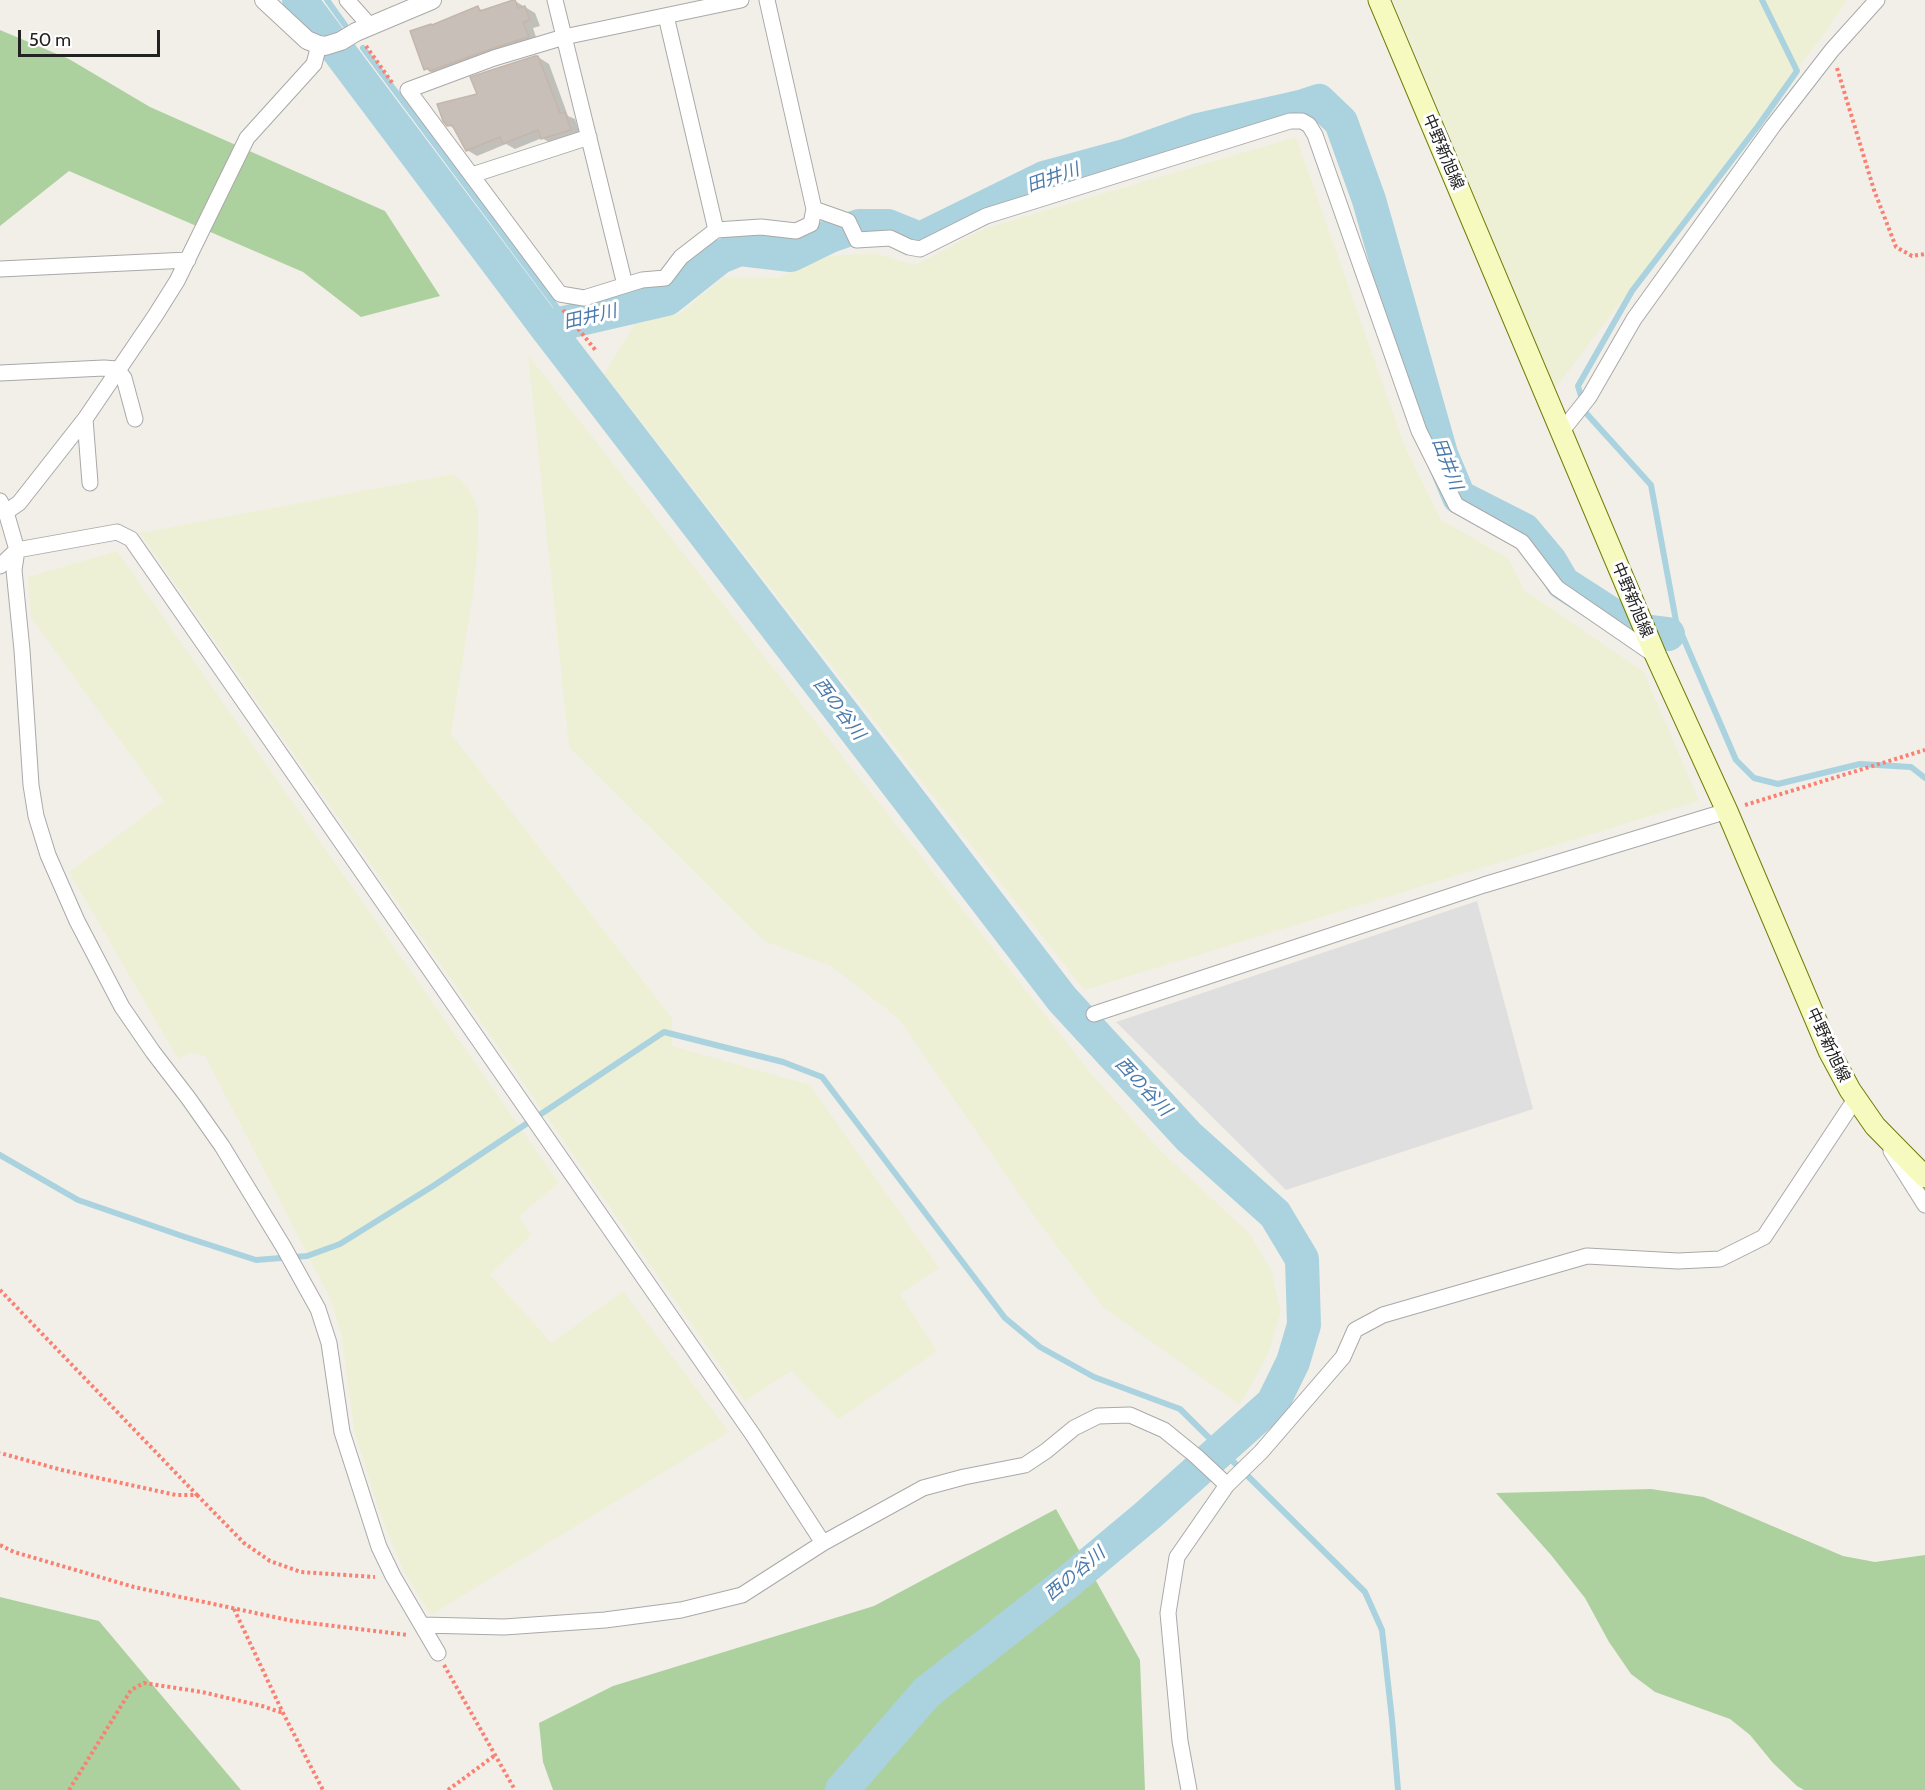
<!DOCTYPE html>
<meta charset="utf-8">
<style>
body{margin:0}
#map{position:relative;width:1925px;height:1790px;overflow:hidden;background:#f2efe9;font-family:Cabin,sans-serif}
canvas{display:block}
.scale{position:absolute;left:18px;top:30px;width:142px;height:27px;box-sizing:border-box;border:3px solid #222;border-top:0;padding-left:8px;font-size:18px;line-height:21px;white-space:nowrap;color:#222;-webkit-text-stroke:4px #fff;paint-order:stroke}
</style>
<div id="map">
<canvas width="1925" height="1790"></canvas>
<div class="scale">50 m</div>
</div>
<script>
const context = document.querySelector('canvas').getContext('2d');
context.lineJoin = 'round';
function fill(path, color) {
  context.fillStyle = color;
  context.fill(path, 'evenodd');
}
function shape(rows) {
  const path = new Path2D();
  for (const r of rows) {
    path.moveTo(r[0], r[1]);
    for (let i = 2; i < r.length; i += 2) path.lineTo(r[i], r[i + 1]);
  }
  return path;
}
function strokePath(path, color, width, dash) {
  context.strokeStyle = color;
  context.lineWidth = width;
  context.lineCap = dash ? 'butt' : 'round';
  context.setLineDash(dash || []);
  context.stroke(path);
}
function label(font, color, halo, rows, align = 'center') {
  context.font = font + ' Cabin,"Noto Sans JP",sans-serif';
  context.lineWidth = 6;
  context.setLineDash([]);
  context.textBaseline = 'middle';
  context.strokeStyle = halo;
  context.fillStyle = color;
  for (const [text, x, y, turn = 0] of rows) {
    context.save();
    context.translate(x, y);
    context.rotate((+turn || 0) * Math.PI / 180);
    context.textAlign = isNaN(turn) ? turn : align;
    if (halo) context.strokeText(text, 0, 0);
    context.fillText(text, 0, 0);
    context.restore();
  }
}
fill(shape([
 [1477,901,1533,1109,1286,1190,1116,1022]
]), '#e0dfdf');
fill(shape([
 [1393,0,1847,0,1827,30,1555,389],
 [1296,137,1404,444,1441,520,1508,558,1524,590,1644,672,1699,801,1084,990,604,374,635,324,681,313,723,277,777,278,829,256,875,253,915,265,986,228],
 [528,355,1093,1076,1161,1151,1250,1234,1271,1270,1281,1311,1269,1352,1240,1405,1104,1308,1039,1223,899,1019,831,966,764,941,569,747],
 [453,474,468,487,478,509,478,540,474,587,451,734,672,1018,672,1046,810,1085,939,1268,900,1294,937,1351,839,1419,791,1371,745,1401,140,533],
 [117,551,559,1183,519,1216,531,1235,490,1275,552,1343,623,1291,729,1432,431,1615,404,1572,381,1516,354,1430,342,1337,330,1298,205,1056,191,1053,178,1059,69,872,164,801,31,618,28,577]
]), '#eef0d5');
fill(shape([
 [0,30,69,59,150,107,385,211,440,296,361,317,303,272,69,171,0,226],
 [1651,1489,1704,1497,1843,1556,1875,1562,1925,1555,1925,1790,1804,1790,1797,1786,1773,1763,1750,1735,1730,1719,1655,1692,1631,1674,1609,1642,1585,1598,1551,1555,1496,1493],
 [1056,1509,1140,1660,1145,1790,553,1790,543,1762,539,1723,613,1686,874,1606],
 [0,1597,99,1621,241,1790,0,1790]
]), '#add19e');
fill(shape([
 [515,1,535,13,540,26,533,28,538,43,436,75,426,69,433,27,478,8,484,11],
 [538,57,549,64,568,116,575,119,580,135,552,144,542,138,515,149,506,144,477,156,467,150,457,130,448,125,479,95]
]), '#0003');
strokePath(shape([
 [327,0,345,25],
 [1762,0,1797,71,1758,126,1632,291,1578,386,1586,413,1651,485,1676,621,1736,760,1754,778,1778,784,1860,764,1911,767,1925,778],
 [363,48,567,321],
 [0,1155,78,1200,185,1237,256,1260,307,1256,340,1244,433,1186,664,1032,783,1062,822,1077,1005,1318,1040,1347,1094,1377,1180,1409,1365,1592,1382,1630,1392,1719,1398,1790]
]), '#aad3df', 6);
strokePath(shape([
 [299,0,304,5,546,327,1062,999,1189,1137,1275,1214,1302,1259,1304,1325,1293,1362,1273,1403,1148,1515,1069,1581,927,1692,842,1790],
 [546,327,667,299,720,257,740,249,791,255,830,236,859,226,888,226,920,239,1044,178,1125,156,1198,130,1304,106,1319,101,1341,122,1369,200,1441,454,1459,497,1524,530,1550,561,1563,583,1636,630,1668,634]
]), '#aad3df', 34);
const building = shape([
 [513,0,515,0,518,8,525,6,530,20,523,22,529,37,491,49,430,71,428,68,424,70,410,31,431,24,432,25,478,6,480,11,513,0],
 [535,56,538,56,560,113,565,112,571,130,541,139,538,130,503,144,500,137,466,151,452,125,447,126,443,121,437,104,477,94,470,77,535,56]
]);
fill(building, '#c7bfb8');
strokePath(building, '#c4b6ab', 1.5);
const minor = shape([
 [347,0,370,26],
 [555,0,625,285],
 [741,0,564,37,494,58,408,90,560,294,584,298,642,280,665,278,681,257,716,230,761,227,796,231,811,224,814,209,767,0],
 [666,16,716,230],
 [472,175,589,137],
 [814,209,848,221,857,240,890,238,909,247,920,249,986,216,1290,121,1302,121,1309,125,1315,135,1419,431,1456,505,1522,542,1557,588,1656,656],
 [0,269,188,260],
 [0,373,104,368,117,369,124,378,135,419],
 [85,419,90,483],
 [1561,432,1589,397,1634,319,1773,126,1832,50,1877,0],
 [0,501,6,512,17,550,14,570,22,650,31,785,36,816,48,855,77,921,122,1007,153,1052,189,1099,222,1146,283,1246,318,1309,329,1343,342,1432,379,1547,393,1576,438,1653],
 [6,512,19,503,85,419,155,316,177,281,247,138,314,64,319,45],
 [0,566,17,550,117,532,131,539,753,1435,823,1543],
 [1094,1014,1484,885,1727,811],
 [1891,1151,1925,1205],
 [422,1625,504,1627,605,1620,681,1610,742,1595,823,1543,923,1488,964,1477,1025,1465,1046,1451,1074,1428,1098,1416,1130,1415,1164,1430,1196,1456,1227,1485],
 [1189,1790,1180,1741,1168,1613,1177,1557,1227,1485,1261,1452,1343,1357,1355,1330,1383,1315,1587,1256,1678,1261,1720,1259,1764,1237,1856,1098]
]);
const tertiary = shape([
 [264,0,307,40,319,45,325,46,341,41,356,32,432,0]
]);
const secondary = shape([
 [1379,0,1656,656,1727,811,1829,1051,1850,1090,1875,1126,1925,1177]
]);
strokePath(minor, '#a9a9a9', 17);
strokePath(tertiary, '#a9a9a9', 20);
strokePath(secondary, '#707d05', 23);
strokePath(shape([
 [366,46,393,84],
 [1837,68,1874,190,1896,247,1912,256,1925,254],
 [563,310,597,352],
 [1745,805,1925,750],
 [0,1290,197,1495,176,1495,62,1470,0,1453],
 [197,1495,244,1543,270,1561,301,1572,375,1577],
 [0,1545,14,1552,134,1587,293,1621,408,1635],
 [234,1609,283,1713,323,1790],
 [444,1665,515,1790],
 [69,1790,131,1690,144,1683,202,1692,262,1706,283,1713],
 [448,1790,494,1756]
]), '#fa8072', 4, [3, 3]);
strokePath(minor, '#fff', 15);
strokePath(tertiary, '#fff', 18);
strokePath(secondary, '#f7fabf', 21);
label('16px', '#222', '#fff', [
 ["中野新旭線",1443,152,67],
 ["中野新旭線",1632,600,67],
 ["中野新旭線",1828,1045,65]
]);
label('italic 18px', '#4a7aab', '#fff', [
 ["田井川",1053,178,-19],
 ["田井川",590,317,-13],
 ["田井川",1447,464,69],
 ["西の谷川",839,709,53],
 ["西の谷川",1143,1087,47],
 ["西の谷川",1075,1574,-40]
]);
</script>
